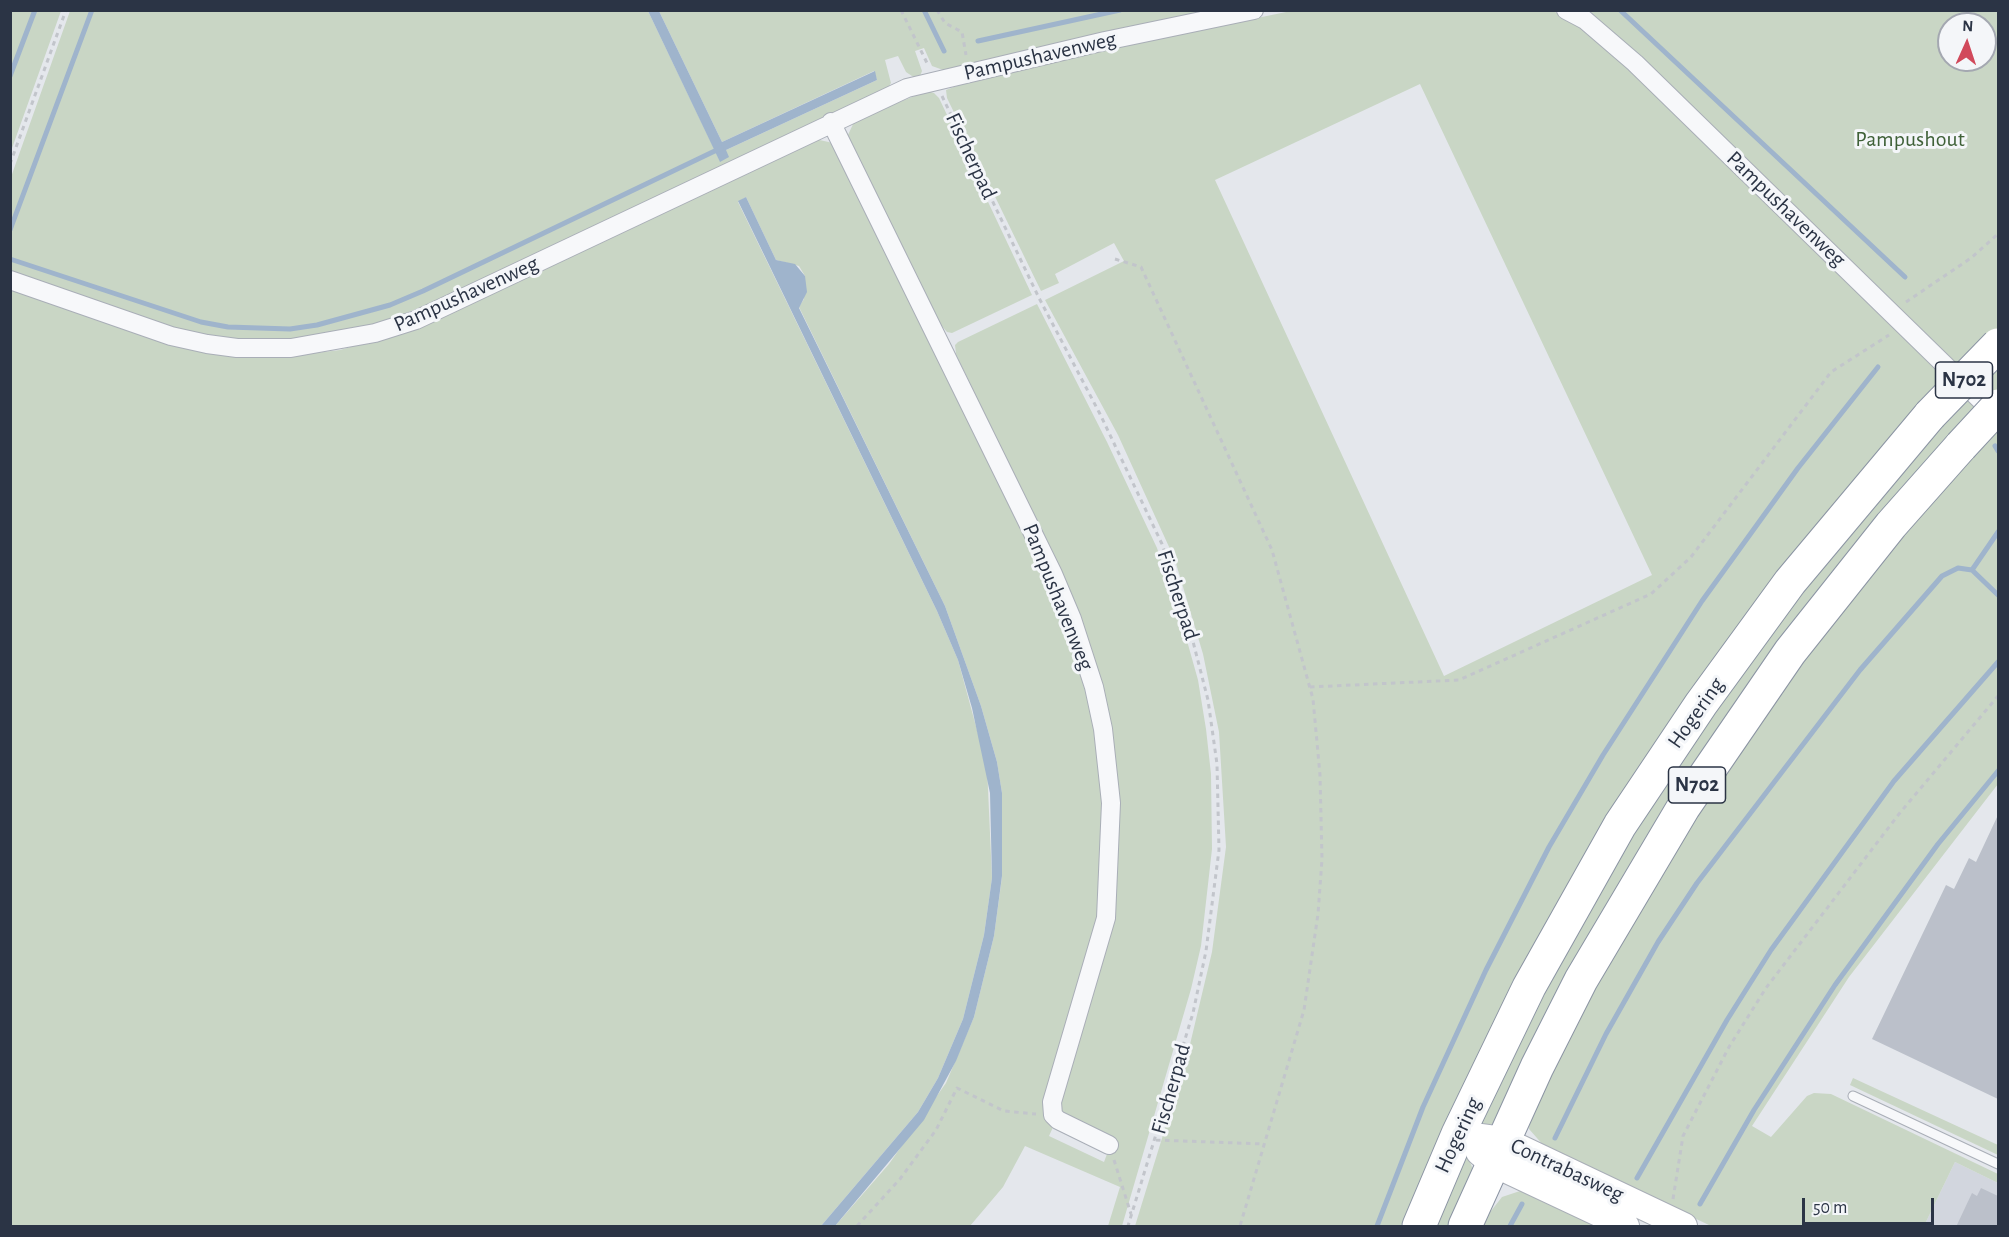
<!DOCTYPE html>
<style>
body{margin:0}
#map{position:relative;width:2009px;height:1237px;overflow:hidden;background:#e4e7ec;font-family:"Alegreya Sans",sans-serif}
canvas{display:block}
.frame{position:absolute;inset:0;border:12px solid #2b3445;pointer-events:none}
.north{position:absolute;left:1937px;top:12px;width:60px;height:60px;box-sizing:border-box;background:#f4f6f9;border:2px solid #a4a8b1;border-radius:50%;rotate:3deg;font-size:16px;font-weight:700;line-height:24px;text-align:center;color:#2b3445}
.north::after{content:'';display:block;margin:auto;width:21px;height:27px;background:#d1495b;clip-path:polygon(50% 0,100% 100%,50% 72%,0 100%)}
.scale{position:absolute;left:1802px;top:1198px;width:132px;height:27px;box-sizing:border-box;border:3px solid #2b3445;border-top:0;padding-left:8px;font-size:18px;line-height:21px;white-space:nowrap;color:#2b3445;-webkit-text-stroke:4px #f4f6f9;paint-order:stroke}
</style>
<div id="map">
<canvas width="2009" height="1237"></canvas>
<div class="frame"></div>
<div class="north">N</div>
<div class="scale">50 m</div>
</div>
<script>
const context = document.querySelector('canvas').getContext('2d');
context.lineJoin = 'round';
function fill(path, color) {
  context.fillStyle = color;
  context.fill(path, 'evenodd');
}
function shape(rows) {
  const path = new Path2D();
  for (const r of rows) {
    path.moveTo(r[0], r[1]);
    for (let i = 2; i < r.length; i += 2) path.lineTo(r[i], r[i + 1]);
  }
  return path;
}
function strokePath(path, color, width, dash) {
  context.strokeStyle = color;
  context.lineWidth = width;
  context.lineCap = dash ? 'butt' : 'round';
  context.setLineDash(dash || []);
  context.stroke(path);
}
function label(font, color, halo, rows, align = 'center') {
  context.font = font + ' "Alegreya Sans",sans-serif';
  context.lineWidth = 6;
  context.setLineDash([]);
  context.textBaseline = 'middle';
  context.strokeStyle = halo;
  context.fillStyle = color;
  for (const [text, x, y, turn = 0] of rows) {
    context.save();
    context.translate(x, y);
    context.rotate((+turn || 0) * Math.PI / 180);
    context.textAlign = isNaN(turn) ? turn : align;
    if (halo) context.strokeText(text, 0, 0);
    context.fillText(text, 0, 0);
    context.restore();
  }
}
fill(shape([
 [1955,1162,1998,1183,1998,1226,1924,1226]
]), '#d2d6de');
fill(shape([
 [10,11,61,11,11,151,10,151],
 [70,11,648,11,720,161,726,150,877,80,874,71,722,142,659,11,1223,11,1044,46,946,71,932,66,924,48,915,51,922,71,920,76,915,78,906,72,898,56,885,60,891,83,887,89,442,299,375,325,289,340,228,339,176,330,11,273,11,177],
 [1291,11,1553,11,1568,18,1597,37,1951,382,1853,487,1476,1060,1439,1136,1401,1226,1135,1226,1187,1057,1212,952,1226,847,1219,732,1203,654,1175,560,1118,435,1045,300,1124,261,1114,243,1055,274,1059,283,1041,291,947,98,946,90,990,73],
 [1420,84,1652,575,1444,676,1215,180],
 [1579,11,1998,11,1998,333,1960,372],
 [1949,24,1985,24,1985,60,1949,60],
 [927,91,934,93,939,98,1032,295,952,333,947,332,940,324,847,137,855,120],
 [815,139,833,143,1048,579,1079,658,1103,769,1100,919,1054,1125,1049,1136,1104,1162,1112,1141,1057,1112,1097,970,1116,802,1060,572,956,354,955,345,958,342,1037,304,1107,442,1157,548,1182,623,1198,680,1206,729,1211,774,1212,849,1201,946,1191,989,1122,1226,1108,1226,1120,1187,1025,1146,1003,1187,970,1226,835,1226,889,1164,946,1083,974,1017,994,936,1002,877,1002,793,997,762,981,706,945,606,799,307,804,299,805,276,799,266,776,260,746,197,738,202,937,611,958,660,987,767,992,878,984,935,963,1019,938,1078,918,1112,821,1226,11,1226,10,287,139,334,291,356,340,350,382,338],
 [1998,361,1998,389,1992,395,1978,381],
 [1964,395,1978,409,1940,451,1496,1119,1492,1124,1486,1125,1481,1122,1481,1112,1636,818,1791,594],
 [1998,429,1998,784,1849,977,1752,1126,1771,1137,1807,1096,1814,1093,1831,1094,1998,1174,1998,1183,1955,1162,1924,1226,1711,1226,1544,1146,1529,1129,1531,1102,1637,907,1820,621],
 [1853,1078,1998,1145,1998,1155,1850,1085],
 [1463,1155,1468,1157,1474,1172,1450,1226,1428,1226],
 [1523,1190,1620,1226,1483,1226,1491,1211,1502,1197]
]), '#c9d6c5');
fill(shape([
 [648,11,659,11,722,142,875,71,877,80,726,150,729,157,720,162],
 [746,197,776,260,795,264,805,276,807,292,799,308,945,606,981,706,997,762,1002,793,1002,876,994,936,974,1017,956,1061,924,1120,835,1226,821,1226,918,1112,938,1078,963,1019,984,935,992,878,990,793,972,708,958,660,937,611,738,201]
]), '#9fb4cc');
strokePath(shape([
 [924,10,944,51],
 [1620,10,1905,277],
 [978,41,1120,10],
 [10,76,35,10],
 [10,230,92,10],
 [10,259,201,322,228,327,290,329,317,325,390,305,423,291,721,148],
 [1995,446,1998,451],
 [1998,532,1972,570,1998,595],
 [1555,1138,1606,1034,1658,942,1697,883,1860,670,1942,576,1958,568,1972,570],
 [1637,1178,1727,1020,1771,950,1894,781,1998,662],
 [1700,1204,1754,1110,1835,985,1938,844,1998,771],
 [1377,1226,1423,1107,1486,970,1549,847,1603,755,1702,601,1798,468,1878,367],
 [1510,1226,1522,1204]
]), '#9fb4cc', 5);
fill(shape([
 [1998,815,1998,1099,1872,1039,1946,885,1954,889,1969,858,1976,862],
 [1981,1188,1998,1196,1998,1227,1956,1227,1972,1193,1977,1196]
]), '#bbc0ca');
const lane = shape([
 [1853,1096,1998,1164]
]);
const street = shape([
 [1566,10,1585,20,1635,63,1998,417],
 [831,122,1053,574,1072,619,1094,687,1103,729,1111,803,1106,918,1052,1102,1053,1115,1058,1120,1109,1145],
 [10,280,171,336,207,344,237,348,291,348,375,333,416,320,907,88,1105,41,1254,10]
]);
const secondary = shape([
 [1458,1134,1503,1140,1684,1226],
 [1479,1152,1492,1163,1626,1226]
]);
const highway = shape([
 [1419,1226,1458,1134,1529,987,1620,825,1701,704,1790,582,1930,415],
 [1465,1226,1537,1067,1581,980,1683,808,1790,652,1891,525,1961,446]
]);
strokePath(lane, '#a9aeb7', 11);
strokePath(street, '#a9aeb7', 20);
strokePath(secondary, '#a9aeb7', 28);
strokePath(highway, '#8b94a3', 35);
strokePath(shape([
 [901,10,928,65],
 [937,10,945,23,962,32,966,55],
 [942,96,1039,298,1100,414,1162,544,1188,622,1208,700,1217,764,1219,850,1206,951,1193,1013,1128,1226],
 [10,164,66,10],
 [1115,259,1141,267,1272,550,1313,699,1320,775,1322,859,1318,914,1304,1010,1240,1226],
 [1906,302,1971,258,1998,234],
 [1310,687,1459,680,1651,594,1691,557,1831,372,1889,335],
 [1156,1140,1264,1144],
 [1114,1160,1131,1214],
 [1673,1199,1683,1136,1729,1047,1766,988,1899,814,1998,696],
 [857,1226,900,1179,936,1130,957,1088,1004,1111,1036,1114]
]), '#c2c5cb', 3, [4.5, 4.5]);
strokePath(lane, '#f7f8fa', 9);
strokePath(street, '#f7f8fa', 18);
strokePath(secondary, '#fff', 26);
strokePath(highway, '#fff', 33);
const highwayBridge = shape([
 [1930,415,1998,345],
 [1961,446,1998,406]
]);
strokePath(highwayBridge, '#8b94a3', 35, []);
strokePath(highwayBridge, '#fff', 33);
for (const [x, y, w] of [
 [1964,380,57],
 [1697,785,57]
]) {
  const box = new Path2D();
  box.roundRect(x - w / 2, y - 18, w, 36, 4.5);
  context.fillStyle = '#f4f6f9';
  context.fill(box);
  strokePath(box, '#2b3445', 1.5);
}
label('bold 21px', '#2b3445', null, [
 ["N702",1964,380],
 ["N702",1697,785]
]);
label('22px', '#2b3445', '#f4f6f9', [
 ["Pampushavenweg",1040,56,-13],
 ["Fischerpad",971,156,65],
 ["Pampushavenweg",1786,209,44],
 ["Pampushavenweg",466,294,-24],
 ["Fischerpad",1178,595,72],
 ["Pampushavenweg",1058,597,68],
 ["Hogering",1696,713,-55],
 ["Fischerpad",1171,1089,-74],
 ["Hogering",1458,1135,-65],
 ["Contrabasweg",1567,1170,25]
]);
label('22px', '#3f6138', '#f4f6f9', [
 ["Pampushout",1910,139]
]);
</script>
